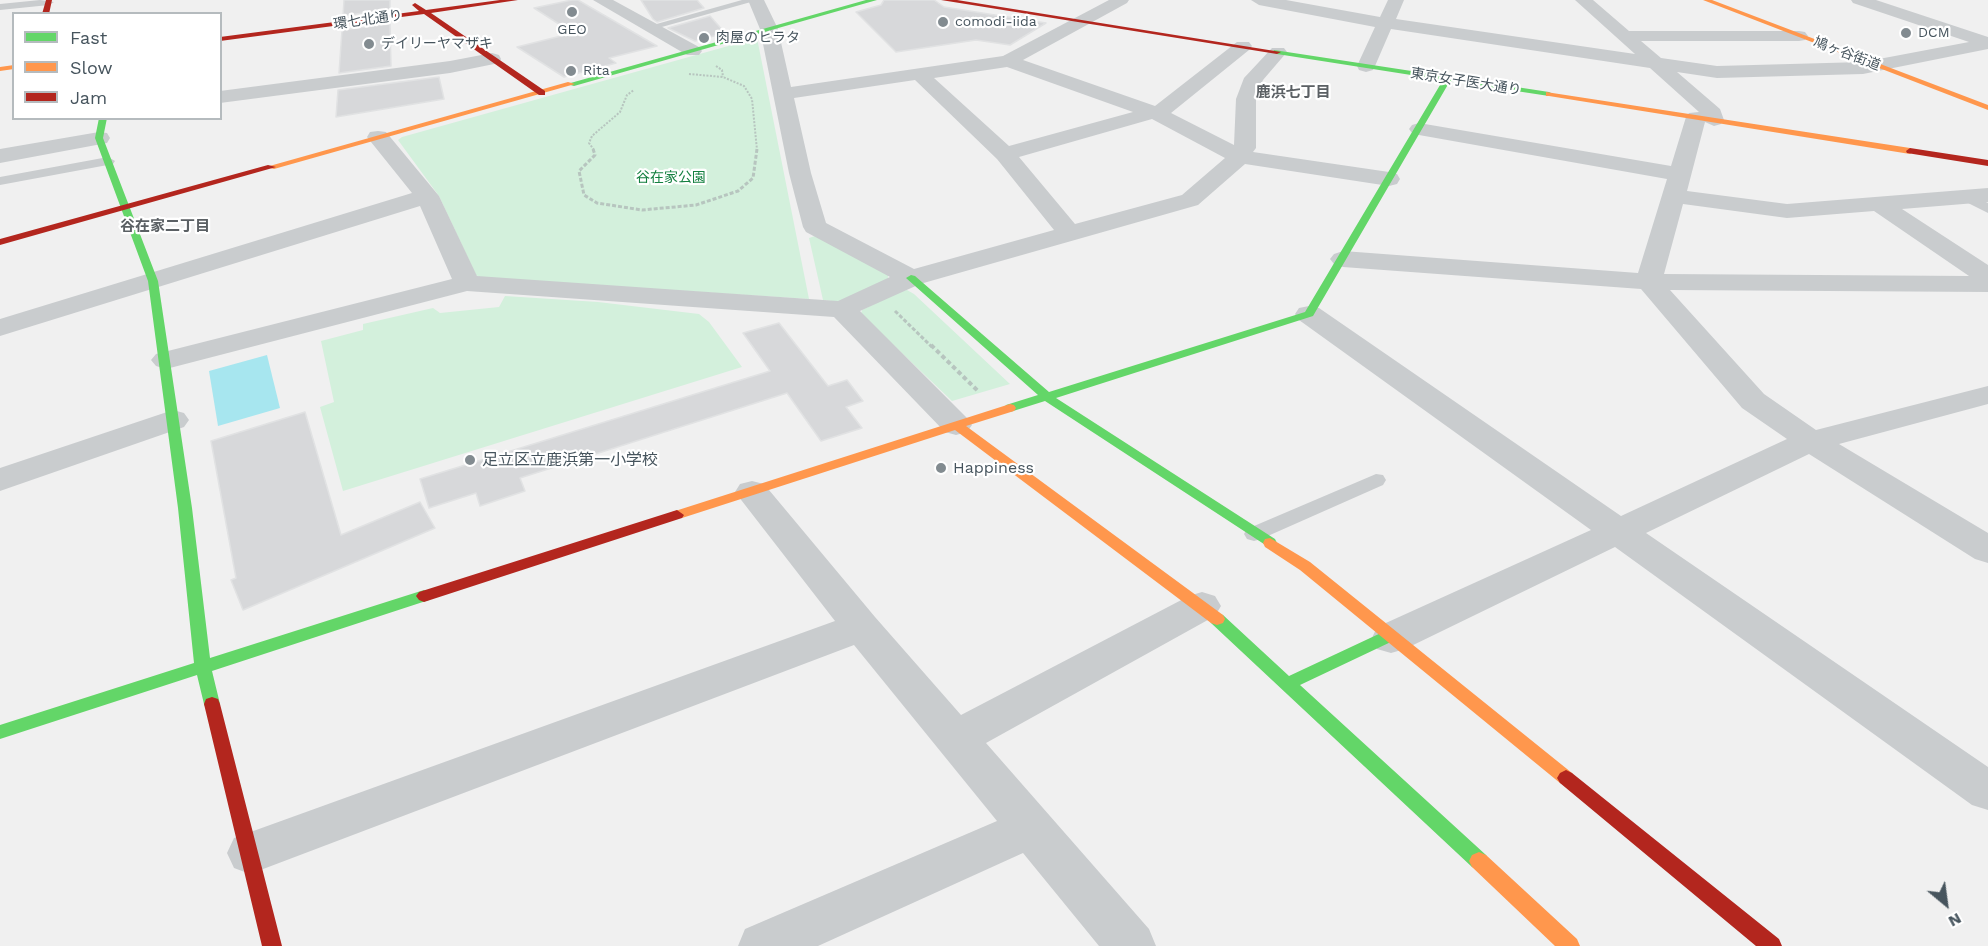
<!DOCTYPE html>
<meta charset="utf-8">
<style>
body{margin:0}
#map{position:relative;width:1988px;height:946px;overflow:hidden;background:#f0f0f0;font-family:"Work Sans",sans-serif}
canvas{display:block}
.legend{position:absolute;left:12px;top:12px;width:210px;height:108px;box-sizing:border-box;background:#fff;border:2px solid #b5bbbe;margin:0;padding:8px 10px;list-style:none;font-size:18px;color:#46545d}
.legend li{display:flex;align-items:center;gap:12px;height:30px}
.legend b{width:30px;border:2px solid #b5bbbe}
.north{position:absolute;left:1916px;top:874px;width:60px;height:60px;-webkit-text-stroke:4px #fff;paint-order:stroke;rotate:151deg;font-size:16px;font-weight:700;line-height:24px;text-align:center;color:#46545d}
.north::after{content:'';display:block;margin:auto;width:21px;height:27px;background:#46545d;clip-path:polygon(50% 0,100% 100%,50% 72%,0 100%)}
</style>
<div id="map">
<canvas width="1988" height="946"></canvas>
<ul class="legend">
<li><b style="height:8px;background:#63d668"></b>Fast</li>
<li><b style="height:8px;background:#ff974d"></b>Slow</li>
<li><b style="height:8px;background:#b3261e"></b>Jam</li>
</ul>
<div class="north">N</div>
</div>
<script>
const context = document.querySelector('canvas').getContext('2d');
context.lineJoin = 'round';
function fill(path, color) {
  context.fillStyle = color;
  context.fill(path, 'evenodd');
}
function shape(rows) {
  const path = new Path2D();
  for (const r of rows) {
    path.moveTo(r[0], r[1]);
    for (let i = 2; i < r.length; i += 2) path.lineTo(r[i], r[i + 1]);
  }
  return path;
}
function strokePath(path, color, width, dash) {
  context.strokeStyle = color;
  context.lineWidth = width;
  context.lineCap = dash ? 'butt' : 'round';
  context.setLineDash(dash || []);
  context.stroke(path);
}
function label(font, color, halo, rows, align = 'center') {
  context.font = font + ' "Work Sans","Noto Sans JP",sans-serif';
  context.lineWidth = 4.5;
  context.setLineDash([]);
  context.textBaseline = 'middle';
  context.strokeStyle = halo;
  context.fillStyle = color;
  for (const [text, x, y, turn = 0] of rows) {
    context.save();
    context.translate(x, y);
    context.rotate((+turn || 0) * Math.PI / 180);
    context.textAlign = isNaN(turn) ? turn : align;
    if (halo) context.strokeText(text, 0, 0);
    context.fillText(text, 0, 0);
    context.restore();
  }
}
fill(shape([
 [757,38,809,299,481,278,476,275,439,196,398,140,402,137],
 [815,236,888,274,888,280,840,302,823,300,809,238],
 [907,290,914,294,1010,384,952,401,861,314,862,310,901,291],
 [505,296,598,302,699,314,709,322,742,367,343,491,320,407,334,402,321,341,363,330,363,324,433,308,440,313,499,307]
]), '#d3f0dc');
fill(shape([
 [267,355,280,408,218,426,209,371]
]), '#a7e6ef');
const building = shape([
 [344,0,390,0,390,9,343,16,344,0],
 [572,0,578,0,657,46,609,58,616,63,564,77,517,47,573,33,534,8,572,0],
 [641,0,697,0,704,8,657,22,653,19,641,0],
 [884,0,934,0,944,7,1046,23,1010,45,976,40,896,52,856,12,881,5,884,0],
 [710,16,725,33,695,41,668,28,710,16],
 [390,24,391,66,339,73,342,30,390,24],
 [439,77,444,99,336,117,338,90,439,77],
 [779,323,828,386,847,380,863,401,846,407,862,428,821,441,787,393,520,478,525,491,480,506,476,493,429,508,420,479,770,371,743,333,779,323],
 [305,412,341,535,420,502,435,528,243,610,231,580,236,578,211,441,305,412]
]);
fill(building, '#d7d8da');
strokePath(building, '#e1e2e3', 1.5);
strokePath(shape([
 [716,66,722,70,723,77],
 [689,74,723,77,744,86,752,99,757,150],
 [594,150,589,143,592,136,620,112,627,95,634,90]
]), '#b7c5bf', 2, [2, 1.5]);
strokePath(shape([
 [593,149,595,155,579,171,584,195,597,203,642,210,696,205,738,191,753,178,757,149],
 [895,311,932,347]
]), '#b7c5bf', 3, [4, 2]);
strokePath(shape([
 [931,345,978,391]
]), '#b7c5bf', 4, [4.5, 3]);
fill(shape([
 [40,0,54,2,49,5,0,10,0,4,40,0],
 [742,0,758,0,651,30,646,27,742,0],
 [108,157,115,161,113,164,0,185,0,177,108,157],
 [1965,192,1988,203,1988,213,1960,199,1958,196,1965,192],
 [1376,474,1383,475,1386,480,1383,485,1261,539,1254,541,1247,539,1244,534,1247,529,1376,474]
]), '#c9ccce');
fill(shape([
 [593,0,613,0,699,47,702,51,699,55,687,55,593,0],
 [748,0,764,0,778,29,791,87,1003,56,1109,0,1129,0,1127,3,1023,60,1155,106,1237,42,1249,42,1252,46,1249,50,1171,113,1234,145,1236,99,1244,78,1272,48,1284,48,1287,52,1263,80,1256,99,1256,148,1253,152,1389,172,1397,174,1400,179,1397,184,1389,186,1245,164,1198,205,920,284,860,311,967,418,972,425,967,432,956,435,945,432,834,317,467,291,166,369,156,366,151,360,156,354,452,279,420,206,0,336,0,319,412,193,367,137,370,132,378,131,386,132,439,196,477,276,838,301,890,277,806,232,803,227,789,173,760,29,748,0],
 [1007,67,1133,112,1009,146,934,78,1007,67],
 [915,80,997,159,1054,230,914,269,826,223,811,173,794,98,915,80],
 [1152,119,1225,158,1182,195,1075,224,1019,157,1152,119],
 [1251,0,1286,0,1380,17,1388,0,1404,0,1396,19,1635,54,1575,0,1593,0,1629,31,1799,31,1805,32,1808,36,1805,40,1799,41,1641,41,1661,58,1717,66,1863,62,1969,42,1853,3,1851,0,1876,0,1988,37,1988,49,1863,74,1717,78,1677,72,1720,109,1724,120,1721,124,1714,126,1705,122,1687,191,1787,204,1988,188,1988,202,1902,209,1988,265,1988,292,1670,290,1764,394,1816,430,1988,386,1988,404,1839,444,1988,533,1988,563,1975,559,1809,454,1646,533,1988,767,1988,810,1972,805,1615,547,1405,649,1391,653,1377,649,1372,638,1377,627,1591,530,1299,320,1295,314,1299,308,1309,306,1319,308,1621,516,1787,439,1742,408,1641,289,1343,267,1334,264,1330,259,1334,254,1343,251,1638,273,1667,179,1419,135,1412,133,1409,129,1412,125,1419,123,1671,166,1686,117,1689,113,1699,112,1650,68,1391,29,1375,66,1373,70,1366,72,1359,70,1357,66,1375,27,1259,5,1251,0],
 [1683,204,1787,218,1874,211,1969,276,1664,274,1683,204],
 [492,53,499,55,501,59,499,63,450,73,220,103,220,91,450,61,492,53],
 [99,132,107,133,110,138,107,143,0,163,0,149,99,132],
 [173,410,184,413,189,420,184,427,0,491,0,468,173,410],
 [752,481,764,484,875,617,961,715,1189,596,1202,592,1215,596,1221,606,1215,616,986,743,1149,929,1156,946,1099,946,1023,853,818,946,738,946,745,929,997,821,854,645,250,874,234,868,227,853,234,838,835,621,735,492,740,484,752,481]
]), '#c9ccce');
fill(shape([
 [866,0,877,0,574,86,567,84,866,0],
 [1274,50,1549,92,1553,94,1549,96,1450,81,1313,316,1056,398,1275,539,1277,543,1275,547,1270,548,1045,401,1010,412,1006,411,1004,408,1006,405,1038,395,906,278,911,275,915,276,1049,392,1305,312,1443,80,1277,54,1273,52,1274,50],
 [99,118,107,118,103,138,158,281,192,508,210,658,424,590,429,592,432,596,429,600,212,671,220,704,218,709,212,711,206,709,204,704,197,675,0,739,0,725,194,663,178,508,148,281,95,138,99,118],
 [1217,613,1223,615,1289,676,1383,632,1389,630,1395,632,1397,636,1395,640,1300,685,1486,855,1489,861,1486,867,1479,870,1472,867,1211,623,1209,619,1211,615,1217,613]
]), '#63d668');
fill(shape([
 [1703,0,1712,0,1988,105,1988,110,1703,0],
 [14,65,14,69,0,71,0,67,14,65],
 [568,82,575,84,274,169,266,167,568,82],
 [1546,92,1910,148,1914,151,1910,154,1549,96,1546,96,1546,92],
 [1010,404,1014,405,1016,408,1014,411,966,426,1223,615,1225,619,1223,623,1217,625,1211,623,955,430,682,518,672,518,670,515,672,512,1010,404],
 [1270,538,1310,562,1572,773,1575,778,1572,783,1566,786,1560,783,1300,570,1265,547,1263,543,1265,539,1270,538],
 [1479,852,1486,855,1577,939,1580,946,1555,946,1472,867,1469,861,1472,855,1479,852]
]), '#ff974d');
fill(shape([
 [46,0,52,0,49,14,42,14,46,0],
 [500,0,518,0,431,13,545,91,545,95,539,95,424,14,220,41,220,37,419,11,412,5,415,3,426,10,500,0],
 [941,0,957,0,1281,52,1277,54,941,0],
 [1910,148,1988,160,1988,166,1907,153,1906,151,1910,148],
 [268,165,276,167,0,245,0,239,268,165],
 [677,510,684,515,682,518,424,602,419,600,416,596,419,592,677,510],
 [212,697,218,699,220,704,282,946,262,946,204,704,206,699,212,697],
 [1566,770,1572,773,1779,939,1782,946,1756,946,1560,783,1557,778,1560,773,1566,770]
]), '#b3261e');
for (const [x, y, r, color] of [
 [572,12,6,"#828b90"],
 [943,22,6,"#828b90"],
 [1906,33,6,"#828b90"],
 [704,38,6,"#828b90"],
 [369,44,6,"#828b90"],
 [571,71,6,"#828b90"],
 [470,460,6,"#828b90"],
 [941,468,6,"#828b90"]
]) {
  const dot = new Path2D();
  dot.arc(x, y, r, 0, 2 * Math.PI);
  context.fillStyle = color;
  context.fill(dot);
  strokePath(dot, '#fff', 2);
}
label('14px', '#46545d', '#fff', [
 ["環七北通り",368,20,-8],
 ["鳩ヶ谷街道",1847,54,21],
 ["東京女子医大通り",1466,82,9]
]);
label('14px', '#46545d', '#fff', [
 ["comodi-iida",955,22],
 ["GEO",572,30,"center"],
 ["DCM",1918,33],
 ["肉屋のヒラタ",716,38],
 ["デイリーヤマザキ",381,44],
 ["Rita",583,71]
], 'left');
label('14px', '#158041', '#fff', [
 ["谷在家公園",671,178]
]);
label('bold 15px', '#5b6064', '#fff', [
 ["鹿浜七丁目",1293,93],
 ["谷在家二丁目",165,227]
]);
label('16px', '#46545d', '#fff', [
 ["足立区立鹿浜第一小学校",482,460],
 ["Happiness",953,468]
], 'left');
</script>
